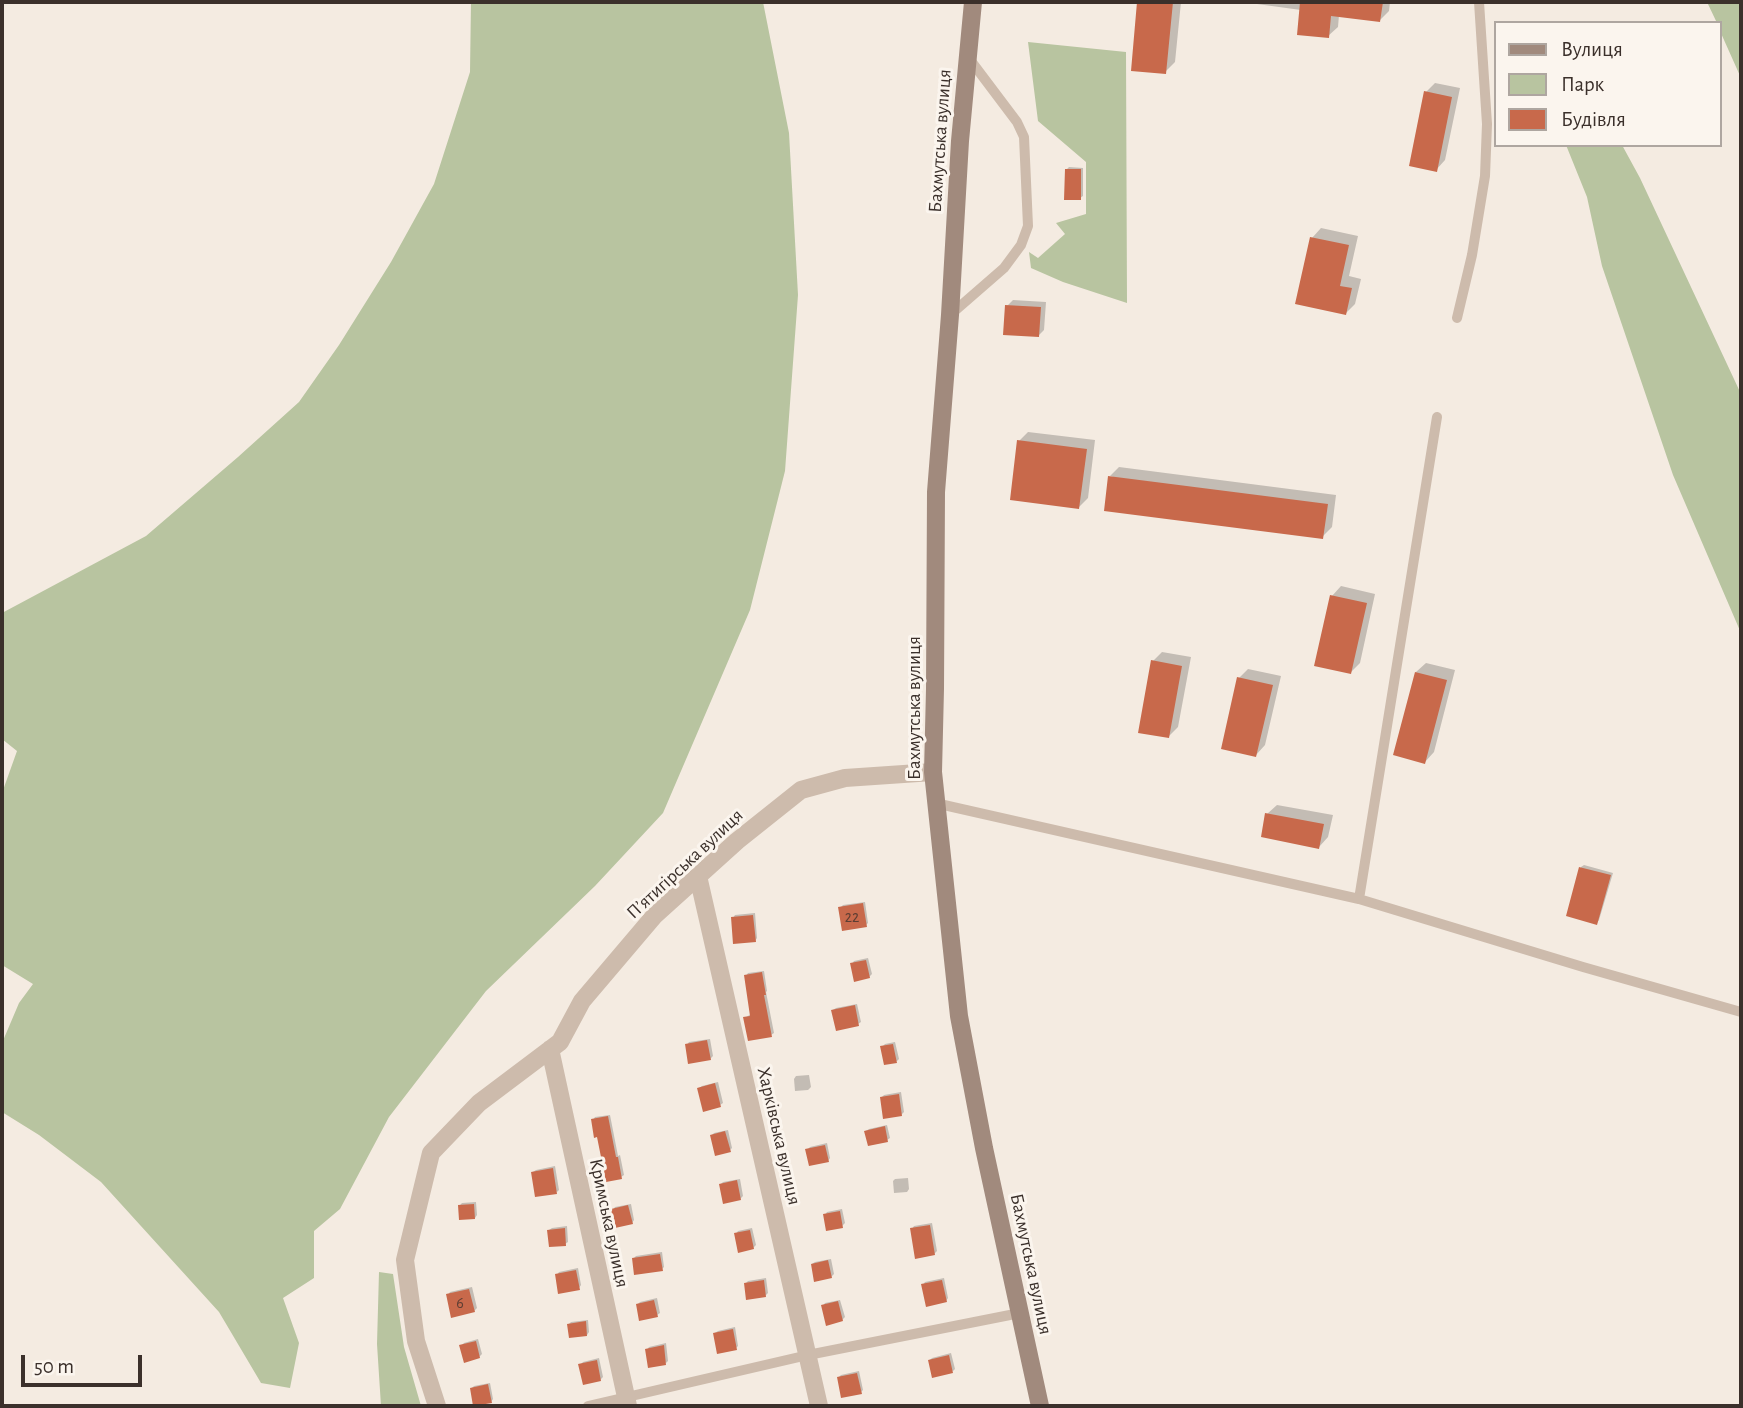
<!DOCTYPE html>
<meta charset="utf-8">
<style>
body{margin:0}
#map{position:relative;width:1743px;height:1408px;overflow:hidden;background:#f4ebe1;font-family:"Alegreya Sans",sans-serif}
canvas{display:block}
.frame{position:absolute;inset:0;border:4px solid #3b302b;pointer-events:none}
.legend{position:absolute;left:1494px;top:21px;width:228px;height:126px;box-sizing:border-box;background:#fbf5ee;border:2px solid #aea6a0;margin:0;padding:9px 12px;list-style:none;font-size:21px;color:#3b302b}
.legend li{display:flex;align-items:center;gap:14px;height:35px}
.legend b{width:35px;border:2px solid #aea6a0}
.scale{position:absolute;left:21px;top:1355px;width:121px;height:32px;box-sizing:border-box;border:4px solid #3b302b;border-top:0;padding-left:9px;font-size:21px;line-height:24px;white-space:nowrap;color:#3b302b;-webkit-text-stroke:5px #fbf5ee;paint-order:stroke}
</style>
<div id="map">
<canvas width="1743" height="1408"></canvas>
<div class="frame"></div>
<ul class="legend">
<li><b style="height:9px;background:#a18a7d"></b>Вулиця</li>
<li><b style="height:19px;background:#b8c4a0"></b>Парк</li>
<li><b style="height:19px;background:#c8694b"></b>Будівля</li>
</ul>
<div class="scale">50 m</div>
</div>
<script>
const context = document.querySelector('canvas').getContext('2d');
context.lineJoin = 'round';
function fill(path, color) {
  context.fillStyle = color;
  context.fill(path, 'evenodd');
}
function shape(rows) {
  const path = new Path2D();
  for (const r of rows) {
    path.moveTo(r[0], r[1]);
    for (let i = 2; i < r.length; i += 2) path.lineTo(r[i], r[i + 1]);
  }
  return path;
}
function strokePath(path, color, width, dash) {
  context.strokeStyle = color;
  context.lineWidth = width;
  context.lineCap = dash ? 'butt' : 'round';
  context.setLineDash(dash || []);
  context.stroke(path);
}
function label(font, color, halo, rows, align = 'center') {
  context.font = font + ' "Alegreya Sans",sans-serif';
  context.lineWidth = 6;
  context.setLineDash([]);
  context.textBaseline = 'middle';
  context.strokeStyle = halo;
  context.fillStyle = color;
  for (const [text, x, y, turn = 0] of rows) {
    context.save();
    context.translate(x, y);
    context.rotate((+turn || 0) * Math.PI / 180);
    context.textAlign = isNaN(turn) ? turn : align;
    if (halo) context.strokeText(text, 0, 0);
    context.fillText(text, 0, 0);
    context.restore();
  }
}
fill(shape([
 [471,2,763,2,789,133,798,295,785,471,750,610,663,813,595,886,486,991,389,1117,340,1209,314,1231,314,1278,283,1298,299,1343,290,1388,261,1383,219,1312,101,1182,39,1135,2,1112,2,1043,19,1003,33,984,2,965,2,793,17,751,2,739,2,613,146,536,238,457,299,402,339,345,391,262,434,184,470,72],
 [1707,2,1741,2,1741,78,1720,31,1720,23,1717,23],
 [1028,42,1126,52,1127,303,1063,282,1031,268,1029,252,1038,258,1065,234,1056,223,1086,214,1086,162,1038,121],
 [1566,145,1622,145,1640,178,1741,394,1741,633,1673,475,1602,266,1587,197],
 [379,1272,393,1274,404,1347,421,1406,381,1406,377,1344]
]), '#b8c4a0');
fill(shape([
 [1139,2,1181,2,1175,62,1165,72,1133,69],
 [1257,2,1390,2,1389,11,1380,20,1339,15,1338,27,1328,36,1301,10,1257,4],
 [1435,83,1460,88,1445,160,1436,170,1426,92],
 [1069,167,1083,168,1083,196,1080,198,1066,170],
 [1321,228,1358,236,1349,276,1361,279,1355,304,1346,313,1312,238],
 [1013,300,1046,302,1044,330,1038,336,1007,306],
 [1028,432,1095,440,1088,498,1079,507,1019,441],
 [1119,467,1336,495,1332,527,1322,537,1110,476],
 [1341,586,1375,594,1360,663,1351,672,1332,596],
 [1162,652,1191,657,1178,727,1169,736,1153,661],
 [1426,663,1455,670,1434,752,1425,762,1416,672],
 [1248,669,1281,676,1265,745,1256,755,1239,678],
 [1277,805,1333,815,1328,837,1319,847,1267,814],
 [1584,865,1613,873,1599,920,1597,923,1568,915,1581,867],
 [865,902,868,923,866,925,840,908,843,905],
 [755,913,757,938,755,941,733,918,735,915],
 [868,958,872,974,869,977,852,964,854,961],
 [764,971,767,991,766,992,774,1033,771,1035,745,1018,751,1014,746,976,748,973],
 [857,1004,861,1022,858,1024,833,1010,836,1008],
 [710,1039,713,1056,710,1059,687,1045,689,1042],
 [895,1042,899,1059,897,1061,885,1063,882,1047,885,1044],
 [809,1075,811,1087,808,1090,795,1091,794,1079,796,1076],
 [718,1082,723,1103,720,1105,699,1088,702,1086],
 [901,1092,904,1112,901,1115,882,1097,884,1095],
 [610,1115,618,1156,620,1155,624,1175,621,1177,598,1135,593,1120,595,1117],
 [887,1125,890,1138,887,1140,866,1131,869,1129],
 [728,1130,732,1148,730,1150,711,1136,714,1133],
 [827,1143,830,1158,828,1161,807,1150,810,1147],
 [555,1166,559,1190,557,1192,533,1172,536,1170],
 [908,1178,909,1189,907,1192,894,1193,893,1181,895,1179],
 [740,1179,743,1196,740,1199,721,1184,723,1182],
 [476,1202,477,1215,475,1218,459,1206,462,1203],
 [631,1204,634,1220,632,1223,613,1210,615,1207],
 [842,1209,845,1223,842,1226,825,1215,827,1212],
 [932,1223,937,1251,934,1254,912,1229,914,1226],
 [567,1226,568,1242,565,1244,549,1230,552,1228],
 [752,1228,756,1245,753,1248,736,1234,738,1231],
 [662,1252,664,1267,662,1269,633,1259,636,1256],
 [831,1259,834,1274,831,1277,812,1264,815,1262],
 [578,1268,581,1285,579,1288,557,1275,559,1272],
 [766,1278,768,1293,765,1296,746,1283,748,1281],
 [944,1278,948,1298,946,1301,923,1285,925,1282],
 [472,1287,477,1308,474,1311,448,1295,450,1292],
 [657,1298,660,1313,657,1315,638,1304,640,1302],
 [840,1300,845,1317,842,1320,823,1306,825,1303],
 [588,1320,589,1332,587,1335,569,1324,571,1322],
 [735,1327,738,1346,736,1348,715,1333,718,1331],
 [478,1339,482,1354,479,1357,461,1346,464,1343],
 [666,1343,668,1361,666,1363,647,1350,649,1347],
 [951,1353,955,1369,953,1371,930,1360,932,1358],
 [599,1358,603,1377,600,1380,580,1365,583,1362],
 [859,1371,863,1390,861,1392,838,1378,841,1375],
 [490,1383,493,1399,491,1402,472,1388,474,1386]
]), '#0003');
fill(shape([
 [1137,2,1173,2,1166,74,1131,71],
 [1300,2,1383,2,1380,22,1331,16,1329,38,1297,35],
 [1424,91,1452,97,1437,172,1409,166],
 [1065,169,1081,169,1081,200,1064,200],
 [1310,237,1349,245,1340,286,1352,288,1346,315,1295,304],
 [1005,305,1041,307,1039,337,1003,335],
 [1017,440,1087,449,1079,509,1010,500],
 [1108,476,1328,504,1323,539,1104,511],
 [1330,595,1367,603,1351,674,1314,666],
 [1151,660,1182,666,1169,738,1138,733],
 [1415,672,1447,680,1425,764,1393,755],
 [1237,677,1273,685,1256,757,1221,749],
 [1265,813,1324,824,1319,849,1261,837],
 [1579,867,1611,875,1597,925,1566,916],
 [863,903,867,927,842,931,838,907],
 [753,915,756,942,733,944,731,917],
 [866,960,870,978,854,982,850,963],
 [762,972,766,995,764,995,772,1037,748,1041,743,1017,750,1016,744,975],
 [855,1005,859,1026,836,1031,831,1010],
 [707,1040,711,1060,688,1064,685,1044],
 [893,1044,897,1063,884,1065,880,1046],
 [715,1083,721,1107,703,1112,697,1088],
 [899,1094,902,1116,883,1119,880,1097],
 [608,1116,616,1157,618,1157,622,1179,606,1182,597,1137,594,1138,591,1119],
 [885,1126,888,1142,868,1146,864,1131],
 [725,1131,731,1152,715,1156,710,1135],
 [825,1145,829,1162,809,1166,805,1149],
 [553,1168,557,1194,535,1197,531,1172],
 [737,1180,741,1200,723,1204,719,1184],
 [474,1204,475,1219,459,1220,458,1205],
 [628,1205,633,1224,615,1228,611,1209],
 [840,1211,843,1228,826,1231,823,1214],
 [930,1225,935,1255,915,1259,910,1228],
 [565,1228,566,1246,549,1247,547,1230],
 [750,1230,754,1249,738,1253,734,1233],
 [660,1254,663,1271,634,1275,632,1258],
 [828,1260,832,1278,814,1282,811,1264],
 [576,1270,580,1290,558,1294,555,1274],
 [764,1280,766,1297,746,1300,744,1283],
 [942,1280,947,1302,926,1307,921,1284],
 [469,1289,475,1312,451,1318,446,1294],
 [654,1300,658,1317,639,1321,636,1304],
 [838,1301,843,1321,826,1326,821,1305],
 [586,1321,587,1336,569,1338,567,1324],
 [733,1329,737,1350,717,1354,713,1333],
 [476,1341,480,1358,464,1363,459,1345],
 [664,1345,666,1365,648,1368,645,1349],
 [949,1355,953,1373,932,1378,928,1360],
 [597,1360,601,1381,583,1385,578,1364],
 [857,1373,862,1394,841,1398,837,1377],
 [488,1384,492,1403,473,1406,470,1388]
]), '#c8694b');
strokePath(shape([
 [950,315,1004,268,1021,245,1028,226,1024,137,1017,122,968,57],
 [1457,318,1472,255,1485,176,1487,124,1479,2],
 [935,803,1359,899,1583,967,1741,1012],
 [1359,899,1437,417],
 [588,1406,808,1355,1020,1313]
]), '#cdbbac', 10);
strokePath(shape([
 [698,876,819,1406],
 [550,1049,628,1406],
 [437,1406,416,1341,405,1260,431,1153,479,1103,560,1042,582,1001,655,915,737,841,801,790,845,778,933,772]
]), '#cdbbac', 18);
strokePath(shape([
 [973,2,960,141,950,315,936,492,935,689,933,772,959,1016,984,1148,1040,1406]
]), '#a18a7d', 18);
label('16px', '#5e3e33', null, [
 ["22",852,917],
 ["6",460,1303]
]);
label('19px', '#3b302b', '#fbf5ee', [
 ["Бахмутська вулиця",940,141,-86],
 ["Бахмутська вулиця",914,708,-90],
 ["П’ятигірська вулиця",685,864,-43],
 ["Харківська вулиця",779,1136,77],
 ["Кримська вулиця",609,1223,78],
 ["Бахмутська вулиця",1031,1264,78]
]);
</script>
